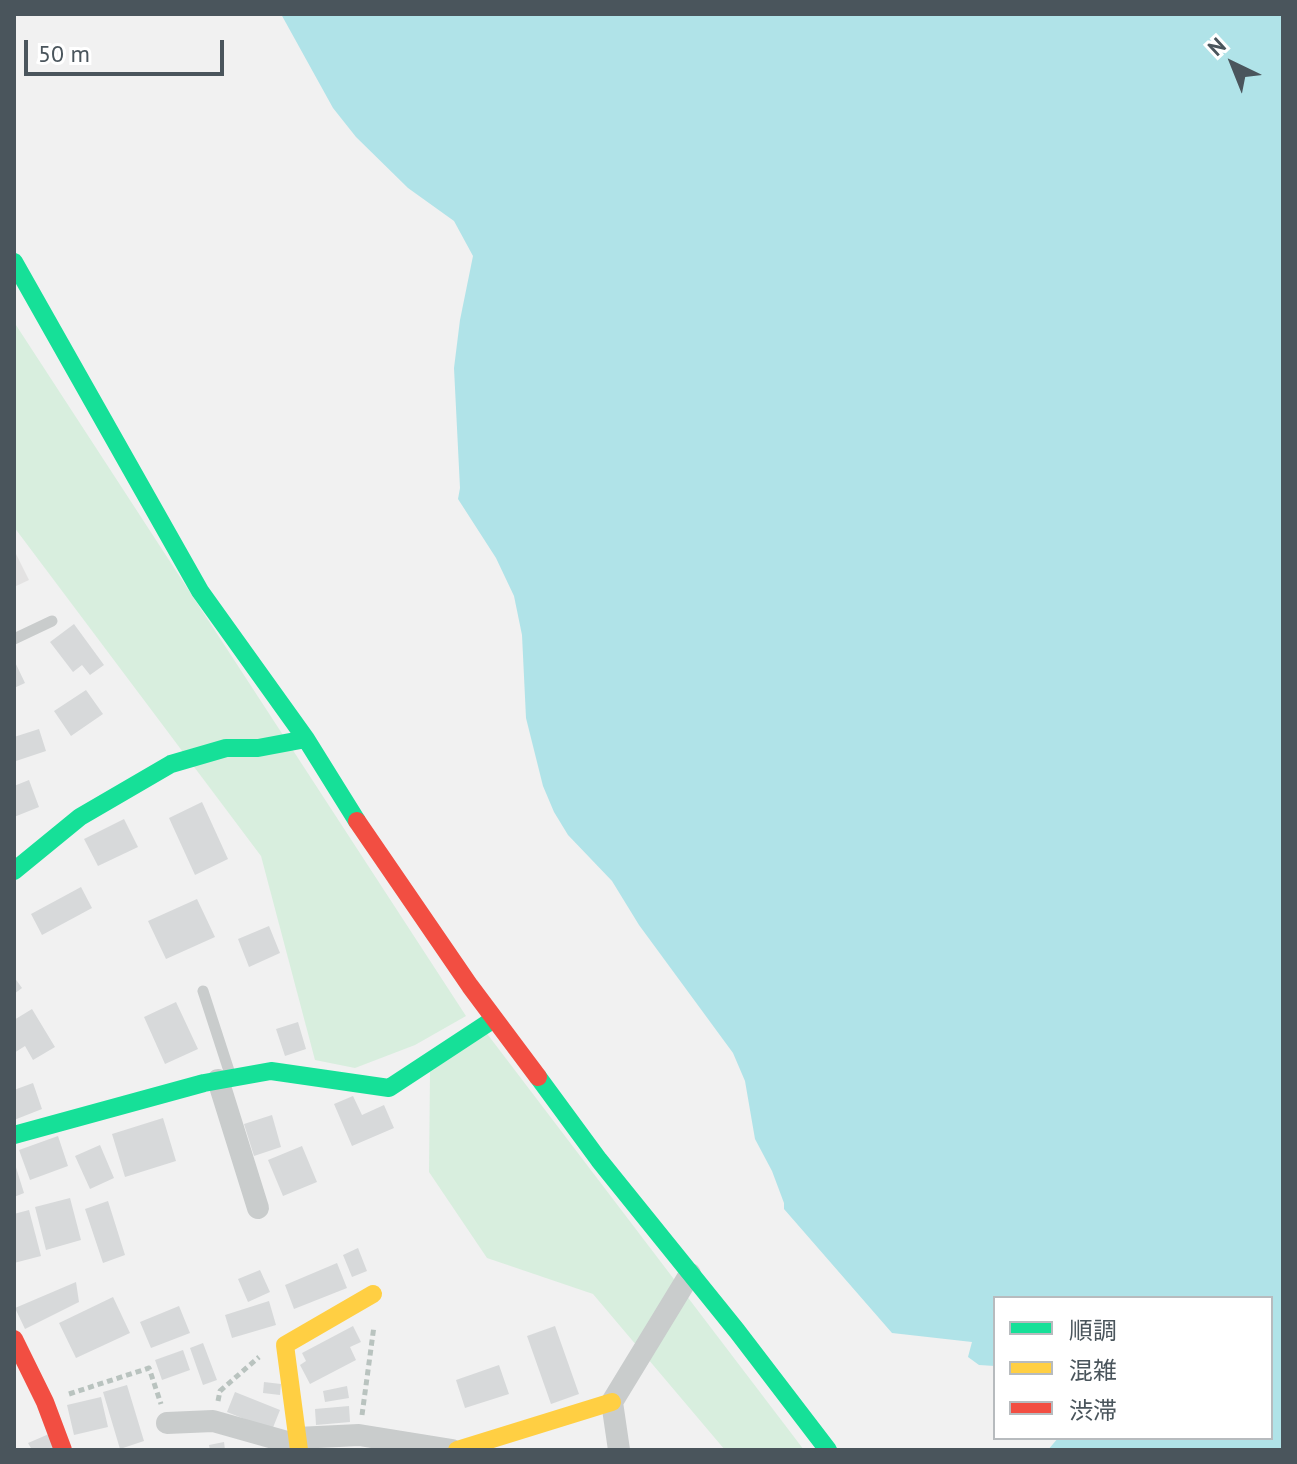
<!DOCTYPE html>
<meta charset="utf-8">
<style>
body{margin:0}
#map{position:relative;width:1297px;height:1464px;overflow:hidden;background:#f1f1f1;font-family:"PT Sans","Noto Sans JP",sans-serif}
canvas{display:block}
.frame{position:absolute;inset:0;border:16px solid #4a555c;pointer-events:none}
.legend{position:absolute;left:993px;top:1296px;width:280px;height:144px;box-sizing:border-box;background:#fff;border:2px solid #b7bbbe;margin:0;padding:10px 14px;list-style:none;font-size:24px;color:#4a555c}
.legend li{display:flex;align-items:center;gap:16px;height:40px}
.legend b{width:40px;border:2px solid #b7bbbe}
.north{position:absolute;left:1193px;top:24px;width:80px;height:80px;-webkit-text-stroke:6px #fff;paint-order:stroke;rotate:317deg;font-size:22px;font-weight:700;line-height:32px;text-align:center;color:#4a555c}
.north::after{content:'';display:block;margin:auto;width:28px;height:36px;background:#4a555c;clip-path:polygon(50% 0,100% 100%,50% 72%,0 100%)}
.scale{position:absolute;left:24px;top:40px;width:200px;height:36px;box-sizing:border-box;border:4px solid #4a555c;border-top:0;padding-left:10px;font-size:24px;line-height:28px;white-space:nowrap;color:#4a555c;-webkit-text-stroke:6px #fff;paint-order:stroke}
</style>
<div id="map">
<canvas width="1297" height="1464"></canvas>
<div class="frame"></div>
<ul class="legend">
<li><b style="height:10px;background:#16e098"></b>順調</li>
<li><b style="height:10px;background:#ffcf43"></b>混雑</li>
<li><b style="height:10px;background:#f24e42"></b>渋滞</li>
</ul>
<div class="north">N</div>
<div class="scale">50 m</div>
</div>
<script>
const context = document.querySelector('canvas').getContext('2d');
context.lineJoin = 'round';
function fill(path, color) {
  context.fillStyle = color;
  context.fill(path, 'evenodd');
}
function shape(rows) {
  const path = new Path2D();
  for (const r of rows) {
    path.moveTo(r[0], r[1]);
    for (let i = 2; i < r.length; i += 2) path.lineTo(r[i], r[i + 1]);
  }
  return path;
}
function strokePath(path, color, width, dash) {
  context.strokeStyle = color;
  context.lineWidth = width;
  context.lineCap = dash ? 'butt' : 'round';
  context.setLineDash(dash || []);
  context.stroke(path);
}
fill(shape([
 [14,550,29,580,14,587]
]), '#e3e2e2');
fill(shape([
 [14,322,466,1016,415,1045,355,1068,315,1060,261,856,14,527],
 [485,1031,804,1450,725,1450,593,1294,487,1258,429,1172,430,1072]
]), '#d8eede');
fill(shape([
 [281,14,1283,14,1283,1450,1048,1450,1058,1438,1271,1438,1271,1298,995,1298,995,1366,979,1365,968,1357,972,1342,892,1333,784,1209,784,1203,772,1171,755,1139,745,1081,733,1053,639,925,612,881,568,835,554,812,543,786,526,718,522,635,514,596,496,558,458,499,460,488,454,368,460,320,473,256,454,221,408,188,356,137,333,108]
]), '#b0e3e8');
fill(shape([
 [74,624,104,665,90,675,82,665,73,672,50,642],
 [14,660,25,683,14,688],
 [86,690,103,714,71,736,54,711],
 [39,729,46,751,16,761,14,737],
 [29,780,39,807,14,817,14,786],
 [202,802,228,859,195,875,169,818],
 [124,819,138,847,98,866,84,839],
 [81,887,92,908,42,935,31,914],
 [197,899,215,937,166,959,148,921],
 [269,926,280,953,249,967,238,939],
 [14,977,22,988,14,994],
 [176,1002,198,1049,165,1064,144,1017],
 [32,1009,55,1047,33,1060,25,1046,14,1053,14,1020],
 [298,1022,306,1049,285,1056,276,1029],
 [33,1083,42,1109,14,1120,14,1090],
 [353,1096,362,1115,384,1105,394,1128,352,1146,334,1104],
 [272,1115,281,1147,254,1156,244,1124],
 [163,1118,176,1161,125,1177,112,1134],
 [58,1136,68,1166,30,1180,19,1150],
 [100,1145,114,1178,90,1189,75,1156],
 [302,1146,317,1182,283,1196,268,1160],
 [14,1161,24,1193,14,1197],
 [70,1198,81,1240,46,1250,35,1207],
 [108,1201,125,1255,103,1263,85,1209],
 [29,1210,41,1256,14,1263,14,1214],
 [358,1248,367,1271,352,1277,343,1255],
 [337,1263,347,1288,294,1309,285,1285],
 [260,1270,270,1292,248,1302,238,1279],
 [76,1282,79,1302,25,1329,15,1308],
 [113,1297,130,1333,76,1358,59,1323],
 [269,1301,276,1325,232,1338,225,1315],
 [179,1306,190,1333,151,1348,140,1322],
 [353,1326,361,1342,350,1347,356,1360,310,1384,300,1365,306,1361,302,1353],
 [555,1326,579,1394,551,1404,527,1336],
 [203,1343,217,1380,203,1385,190,1348],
 [183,1350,190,1370,162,1380,155,1360],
 [499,1365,509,1394,465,1408,456,1380],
 [264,1382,281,1384,280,1395,263,1393],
 [127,1385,144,1441,120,1449,103,1392],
 [347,1386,349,1398,325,1402,323,1391],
 [235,1392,280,1410,272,1430,227,1412],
 [101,1397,108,1427,74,1435,67,1405],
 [349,1406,350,1422,316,1425,315,1409],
 [49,1434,56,1450,32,1450,28,1443],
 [224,1442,225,1450,210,1450,209,1445]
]), '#d7d9da');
strokePath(shape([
 [69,1394,149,1368,161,1404],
 [218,1401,220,1391,259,1357],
 [362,1415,374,1326]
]), '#b9c3bf', 5, [6, 4]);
strokePath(shape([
 [14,639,52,621],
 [203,991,231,1077]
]), '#c9cccc', 11);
strokePath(shape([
 [218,1080,258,1208],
 [167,1423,213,1421,298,1445],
 [297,1438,359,1435,452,1450],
 [619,1450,612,1402,690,1274]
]), '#c9cccc', 22);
strokePath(shape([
 [14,262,200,591,306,739,357,821],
 [14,871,80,817,171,764,226,748,258,748,306,739],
 [538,1077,599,1160,737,1331,828,1450],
 [14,1135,204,1083,271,1071,389,1088,494,1019]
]), '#16e098', 18);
strokePath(shape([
 [299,1450,285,1345,373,1294],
 [457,1450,612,1402]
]), '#ffcf43', 18);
strokePath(shape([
 [357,821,470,986,538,1077],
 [14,1339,45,1402,63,1450]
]), '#f24e42', 18);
</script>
